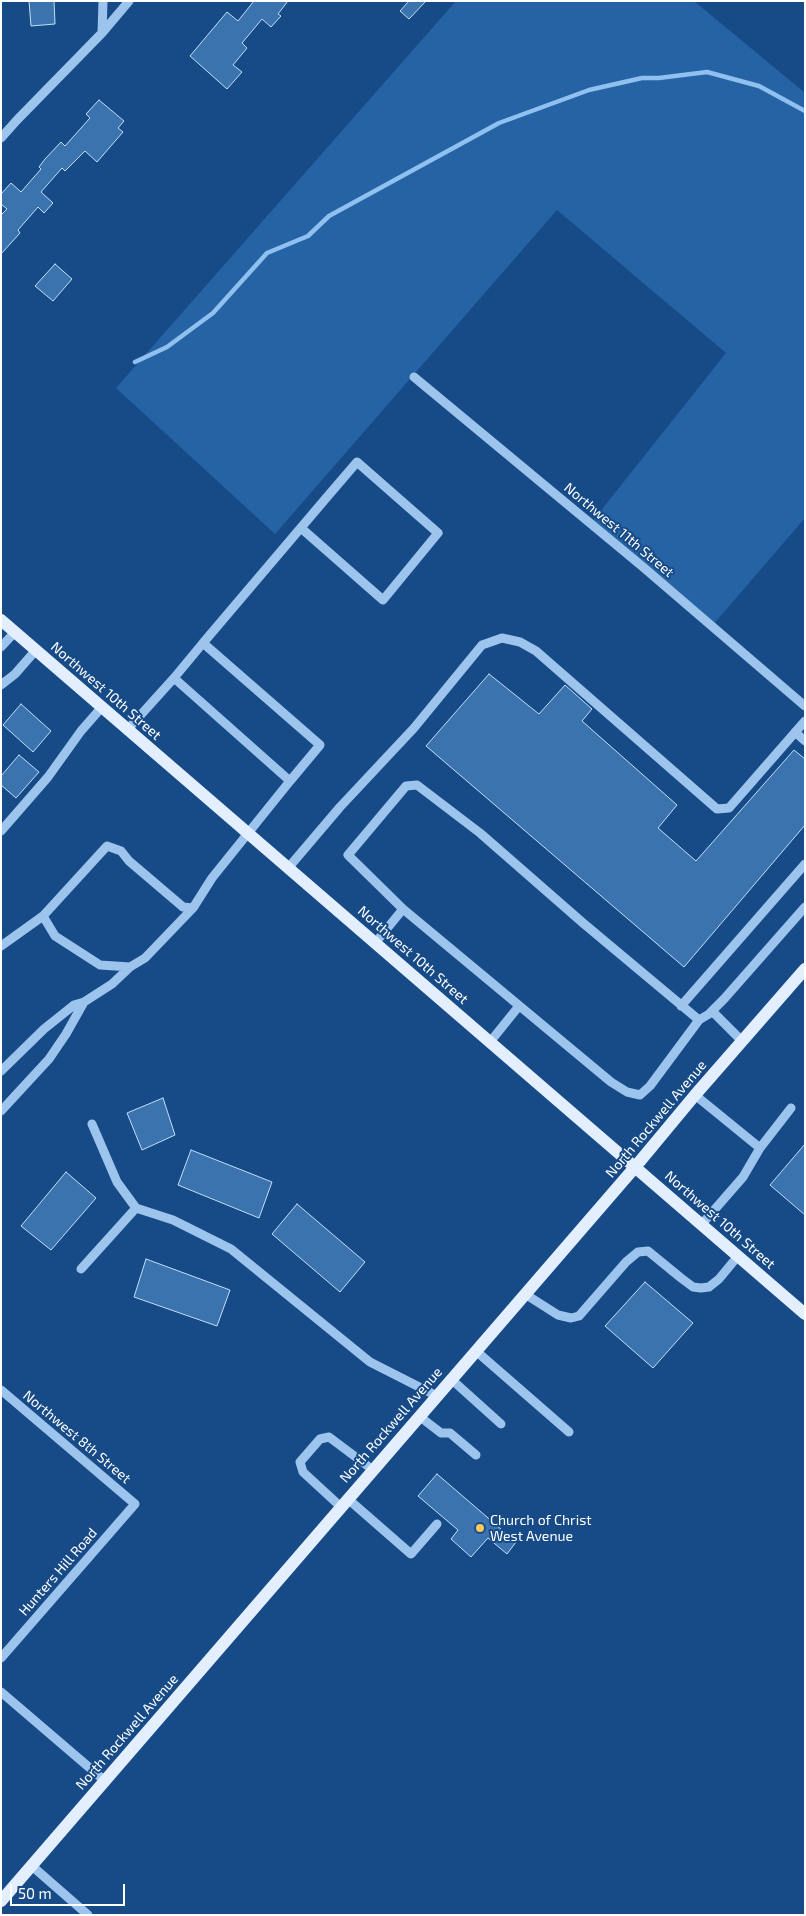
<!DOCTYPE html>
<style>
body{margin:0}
#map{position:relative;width:806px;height:1916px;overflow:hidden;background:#174b87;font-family:"Exo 2",sans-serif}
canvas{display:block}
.frame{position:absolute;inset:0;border:2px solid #fff;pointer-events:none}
.scale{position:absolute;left:10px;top:1884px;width:115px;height:22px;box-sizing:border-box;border:2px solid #fff;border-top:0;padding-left:6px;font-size:15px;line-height:18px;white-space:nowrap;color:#fff;-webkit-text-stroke:4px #174b87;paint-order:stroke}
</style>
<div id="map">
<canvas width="806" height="1916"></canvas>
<div class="frame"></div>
<div class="scale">50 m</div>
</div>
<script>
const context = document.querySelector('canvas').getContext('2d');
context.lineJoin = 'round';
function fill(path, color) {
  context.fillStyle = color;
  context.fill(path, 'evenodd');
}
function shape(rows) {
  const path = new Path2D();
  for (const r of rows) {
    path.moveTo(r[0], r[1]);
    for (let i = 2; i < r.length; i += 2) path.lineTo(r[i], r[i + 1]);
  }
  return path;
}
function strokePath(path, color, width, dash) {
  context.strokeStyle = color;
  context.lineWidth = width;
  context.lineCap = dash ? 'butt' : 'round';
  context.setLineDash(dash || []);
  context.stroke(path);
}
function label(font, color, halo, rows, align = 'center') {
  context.font = font + ' "Exo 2",sans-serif';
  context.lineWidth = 4;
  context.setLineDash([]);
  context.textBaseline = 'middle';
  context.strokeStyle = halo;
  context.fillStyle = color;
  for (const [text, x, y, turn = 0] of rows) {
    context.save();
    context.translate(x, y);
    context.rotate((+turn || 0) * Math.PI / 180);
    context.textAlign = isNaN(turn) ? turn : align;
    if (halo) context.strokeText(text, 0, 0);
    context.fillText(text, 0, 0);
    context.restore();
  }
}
fill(shape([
 [456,1,694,1,805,93,805,518,712,626,591,523,726,353,557,210,275,534,116,388]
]), '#2663a4');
strokePath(shape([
 [135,362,167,347,213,313,267,253,308,236,329,216,499,123,589,90,642,78,659,78,707,72,759,86,805,111]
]), '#8fc0f0', 4.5);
const building = shape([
 [29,1,54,1,55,24,31,26,29,1],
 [254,1,288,1,278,14,281,16,271,27,262,19,242,43,247,48,233,65,242,72,227,89,190,56,227,12,238,21,254,1],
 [409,1,426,1,409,19,400,11,409,1],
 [99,100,124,121,118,128,123,132,97,162,85,151,65,171,62,168,41,192,53,203,44,213,38,207,18,230,20,233,1,254,1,215,7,209,1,204,1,194,11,183,21,192,41,169,39,167,45,159,61,142,65,146,90,118,86,114,99,100],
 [55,264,72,279,53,301,35,286,55,264],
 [489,674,539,714,565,685,592,709,582,721,677,805,658,828,696,861,794,750,805,759,805,825,684,967,426,746,489,674],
 [21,704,51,731,33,752,3,725,21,704],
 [19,755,39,772,16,798,1,785,1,776,19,755],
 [163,1098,175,1135,142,1150,127,1113,163,1098],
 [805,1144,805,1215,770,1185,805,1144],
 [191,1150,272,1182,259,1218,178,1185,191,1150],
 [66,1172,96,1198,51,1250,21,1226,66,1172],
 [297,1204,365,1262,340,1292,272,1234,297,1204],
 [146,1259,230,1290,217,1326,134,1297,146,1259],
 [645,1282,693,1323,653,1368,605,1326,645,1282],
 [437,1474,516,1542,507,1554,488,1538,471,1557,451,1539,458,1530,418,1496,437,1474]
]);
fill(building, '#3b73ae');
strokePath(building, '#c3defa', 1);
strokePath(shape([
 [102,33,103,1],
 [1,138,17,120,102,33,129,1],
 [414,377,643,567,805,706],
 [203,643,327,497,357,462,438,533,383,600,301,528],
 [1,647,15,632],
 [1,685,15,674,36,650],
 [128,729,174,678],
 [795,732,805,741],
 [1,831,48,777,81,731,102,707],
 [289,867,340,807,414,728,482,645,502,638,520,642,536,651,717,809,729,808,805,721],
 [43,916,55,936,100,965,130,967,145,958,193,908],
 [376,942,403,909,348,855,406,786,417,785,480,833,583,923,699,1020,650,1086,640,1095,627,1092,611,1082,403,909],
 [1,946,43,916,107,846,121,851,129,861,183,907,193,908,212,878,290,781,174,678,203,643,320,745,290,781],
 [681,1006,805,864],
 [712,1011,742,1041],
 [699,1020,709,1014,724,999,805,907],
 [490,1042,519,1006],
 [1,1071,44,1029,74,1005,84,1002],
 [695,1095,760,1148],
 [1,1111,49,1059,66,1034,84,1002,112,984,130,967],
 [92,1124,117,1182,136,1208],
 [702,1224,743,1177,760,1148,791,1108],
 [81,1269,136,1208,173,1220,231,1249,370,1362,437,1396],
 [525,1294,558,1315,571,1318,579,1316,626,1262,638,1252,648,1251,681,1278,693,1287,701,1288,709,1287,719,1279,738,1256],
 [476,1351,569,1432],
 [451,1379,501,1424],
 [1,1390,135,1504,1,1658],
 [419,1416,441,1433,450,1433,476,1455],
 [348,1499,411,1554,437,1524],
 [341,1507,303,1472,300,1462,320,1439,329,1437,373,1470],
 [1,1692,105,1781],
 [32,1866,88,1915]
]), '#9dc4ed', 9);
strokePath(shape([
 [1,620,805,1314],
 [1,1901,636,1166,695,1095,805,969]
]), '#e3efff', 12);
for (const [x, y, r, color] of [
 [480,1528,5,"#ffca59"]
]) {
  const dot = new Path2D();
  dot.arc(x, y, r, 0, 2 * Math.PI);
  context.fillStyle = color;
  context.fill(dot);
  strokePath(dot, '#174b87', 2);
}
label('14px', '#fff', '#174b87', [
 ["Northwest 11th Street",619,530,40],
 ["Northwest 10th Street",106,691,41],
 ["Northwest 10th Street",413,955,41],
 ["North Rockwell Avenue",656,1119,-50],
 ["Northwest 10th Street",720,1220,41],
 ["North Rockwell Avenue",391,1425,-49],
 ["Northwest 8th Street",77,1437,40],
 ["Hunters Hill Road",58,1572,-49],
 ["North Rockwell Avenue",127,1732,-49]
]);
label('14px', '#fff', '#174b87', [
 ["Church of Christ",490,1520],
 ["West Avenue",490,1536]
], 'left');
</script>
